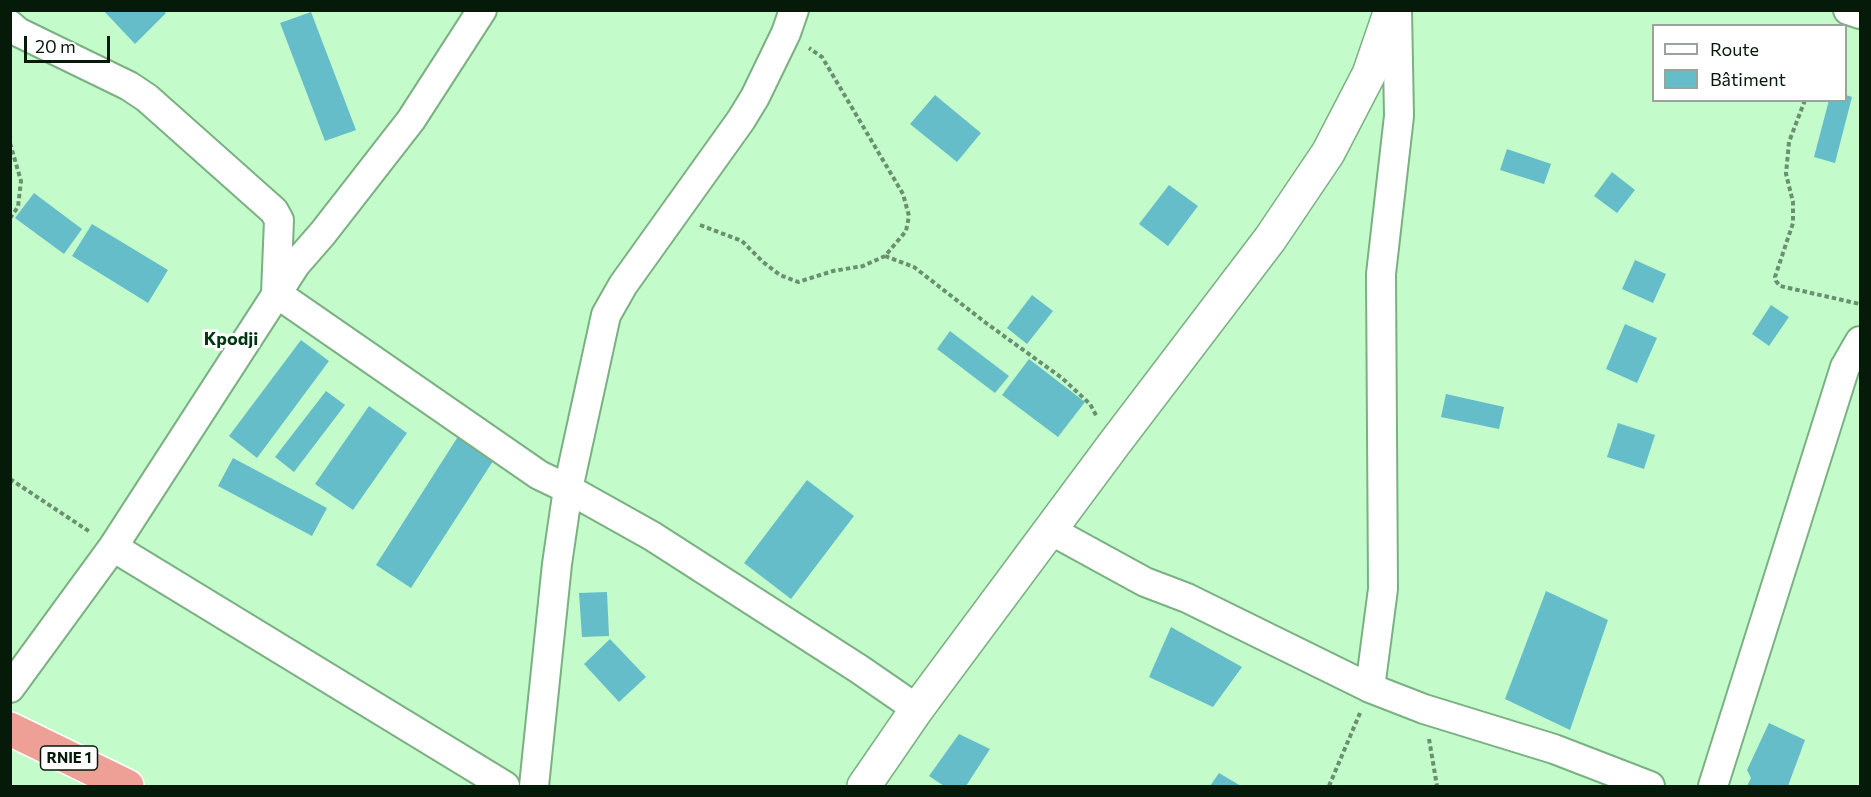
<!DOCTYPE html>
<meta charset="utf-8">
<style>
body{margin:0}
#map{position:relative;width:1871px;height:797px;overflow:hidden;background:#c3fbca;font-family:Commissioner,sans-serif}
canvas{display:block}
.frame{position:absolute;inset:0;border:12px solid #051a09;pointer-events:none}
.legend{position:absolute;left:1652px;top:24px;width:195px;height:78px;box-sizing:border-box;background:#fff;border:2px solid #9ba39d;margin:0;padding:8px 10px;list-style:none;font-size:18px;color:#051a09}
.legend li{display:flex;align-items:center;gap:12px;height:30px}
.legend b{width:30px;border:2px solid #9ba39d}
.scale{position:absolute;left:24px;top:36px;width:86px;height:27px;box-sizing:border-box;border:3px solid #051a09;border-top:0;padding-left:8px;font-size:18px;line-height:21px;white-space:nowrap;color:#051a09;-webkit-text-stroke:4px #fff;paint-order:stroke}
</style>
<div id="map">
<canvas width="1871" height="797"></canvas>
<div class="frame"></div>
<ul class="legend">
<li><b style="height:8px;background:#fff"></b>Route</li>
<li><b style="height:16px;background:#66bdca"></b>Bâtiment</li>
</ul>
<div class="scale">20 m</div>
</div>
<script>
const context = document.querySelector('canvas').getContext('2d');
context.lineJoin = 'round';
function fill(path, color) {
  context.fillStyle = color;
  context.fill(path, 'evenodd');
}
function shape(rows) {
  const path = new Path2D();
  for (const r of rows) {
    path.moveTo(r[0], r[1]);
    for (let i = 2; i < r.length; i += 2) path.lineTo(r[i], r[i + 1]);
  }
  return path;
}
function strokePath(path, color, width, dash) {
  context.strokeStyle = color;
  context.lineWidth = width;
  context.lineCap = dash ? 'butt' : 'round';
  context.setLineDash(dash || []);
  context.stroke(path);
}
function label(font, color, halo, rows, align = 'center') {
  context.font = font + ' Commissioner,sans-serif';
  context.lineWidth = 6;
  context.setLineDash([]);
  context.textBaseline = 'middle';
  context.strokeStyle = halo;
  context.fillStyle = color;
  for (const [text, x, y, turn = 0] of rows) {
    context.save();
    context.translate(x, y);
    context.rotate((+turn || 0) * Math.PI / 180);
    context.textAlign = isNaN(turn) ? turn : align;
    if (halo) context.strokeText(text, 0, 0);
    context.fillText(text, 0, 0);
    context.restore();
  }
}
fill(shape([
 [103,10,163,10,166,13,135,44],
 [311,12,356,130,325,141,280,23],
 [935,95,981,133,957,162,910,124],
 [1846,95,1852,97,1835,163,1814,157,1829,100,1846,100],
 [1507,149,1551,164,1544,184,1500,170],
 [1612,172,1635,190,1617,213,1594,196],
 [1169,185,1198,206,1168,246,1139,224],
 [34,193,82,229,64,254,15,218],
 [92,224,168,270,148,303,72,256],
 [1635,260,1666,274,1653,303,1622,289],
 [1032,295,1053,311,1027,344,1007,328],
 [1771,305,1789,317,1769,346,1752,334],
 [1625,324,1657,338,1637,383,1606,369],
 [950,331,1009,376,995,393,937,349],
 [301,340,329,361,257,458,229,436],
 [1029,359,1085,402,1058,437,1002,395],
 [326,391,345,405,294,472,275,457],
 [1446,394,1504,407,1499,429,1441,417],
 [369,406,407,433,353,510,315,484],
 [1618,423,1655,435,1644,469,1607,457],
 [459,435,495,458,411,588,376,565],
 [233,458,327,508,312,536,218,486],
 [807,480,854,516,791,599,744,563],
 [1546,591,1608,620,1570,730,1505,699],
 [607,592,609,636,582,637,579,593],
 [1171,627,1242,667,1213,707,1149,677],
 [610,639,646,677,619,702,584,664],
 [1769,723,1805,740,1788,786,1747,786,1751,778,1747,770],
 [959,734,990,749,966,786,944,786,929,776],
 [1219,773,1241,786,1210,786]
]), '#66bdca');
const minor = shape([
 [1848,10,1860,14],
 [10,25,18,32,129,86,147,98,274,211,279,220,276,293,539,475,568,489,606,315,623,285,741,120,755,97,786,33,794,10],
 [1050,530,1145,582,1187,598,1370,688,1424,709,1554,749,1650,786],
 [113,547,505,786],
 [10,688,113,547,296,264,323,233,411,120,482,10],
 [1370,688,1383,589,1381,274,1399,116,1397,10],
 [534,786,557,564,568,489,652,536,859,669,917,709],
 [1713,786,1845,367,1860,341]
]);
const tertiary = shape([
 [864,786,917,709,1114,444,1270,239,1328,153,1369,74,1391,10]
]);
const trunk = shape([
 [10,729,127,786]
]);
strokePath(minor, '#7bb082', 32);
strokePath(tertiary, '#7bb082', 36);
strokePath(trunk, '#fff', 36);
strokePath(shape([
 [1805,100,1789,142,1786,174,1793,202,1793,223,1775,277,1776,281,1780,286,1860,304],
 [10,143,21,181,18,207,10,218],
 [700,225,742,241,763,262,780,275,798,282,833,271,863,266,885,256,906,231,909,216,903,194,822,57,809,48],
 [885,256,914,267,986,323,1062,378,1090,404,1097,417],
 [10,479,90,532],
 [1429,739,1437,786],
 [1329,786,1360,713]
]), '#69906f', 4, [4.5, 3]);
strokePath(minor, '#fff', 28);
strokePath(tertiary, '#fff', 33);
strokePath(trunk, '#eea096', 33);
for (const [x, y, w] of [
 [69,758,57]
]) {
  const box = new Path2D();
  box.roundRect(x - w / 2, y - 12, w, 24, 4.5);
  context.fillStyle = '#fff';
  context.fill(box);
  strokePath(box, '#051a09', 1.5);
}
label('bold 15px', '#051a09', null, [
 ["RNIE 1",69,758]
]);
label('bold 18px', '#003710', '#fff', [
 ["Kpodji",231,339]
]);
</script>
